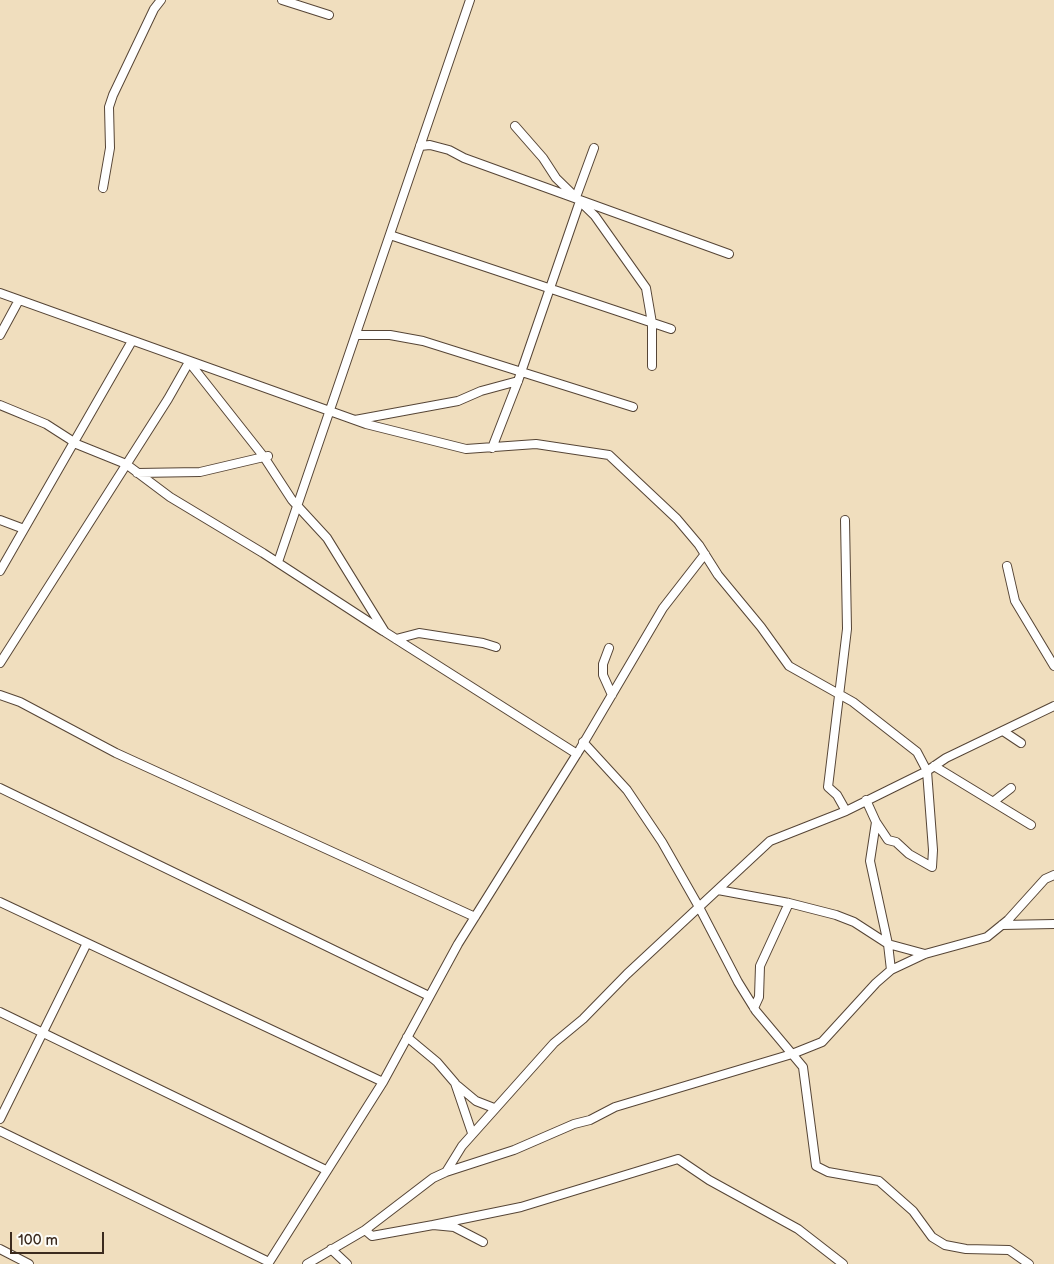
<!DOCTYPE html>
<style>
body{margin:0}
#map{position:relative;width:1054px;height:1264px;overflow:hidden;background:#f0debe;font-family:"Balsamiq Sans",sans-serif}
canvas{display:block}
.scale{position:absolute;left:10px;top:1232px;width:94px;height:22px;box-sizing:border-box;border:2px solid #3b2a1e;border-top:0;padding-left:6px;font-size:15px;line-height:18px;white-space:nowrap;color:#3b2a1e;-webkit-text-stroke:4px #fdfcf7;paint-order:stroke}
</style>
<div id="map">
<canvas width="1054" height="1264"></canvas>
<div class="scale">100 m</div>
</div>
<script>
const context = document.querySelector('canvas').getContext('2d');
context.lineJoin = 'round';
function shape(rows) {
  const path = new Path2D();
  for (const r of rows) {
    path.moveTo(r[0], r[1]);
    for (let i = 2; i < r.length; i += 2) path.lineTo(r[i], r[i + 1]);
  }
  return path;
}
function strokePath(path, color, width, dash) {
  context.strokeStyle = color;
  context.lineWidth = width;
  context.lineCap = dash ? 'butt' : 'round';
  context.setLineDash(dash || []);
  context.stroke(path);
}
const minor = shape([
 [282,0,329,15],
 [515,126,543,158,556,178,595,216,646,288,652,323,652,366],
 [420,146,430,145,449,150,464,158,729,254],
 [103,188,110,148,109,107,113,95,154,9,161,0],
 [576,197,594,148],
 [390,235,671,329],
 [0,293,366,424,466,449,536,444,609,455,677,519,699,545,718,575,761,627,789,666,853,702,917,752,927,771,933,850,932,867,909,854,896,842,888,840,876,822],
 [0,335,19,300],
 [356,335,390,335,423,341,633,407],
 [0,405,46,424,74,442],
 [355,420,458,401,481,391,518,381],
 [74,443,126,464,170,497,263,553,383,631],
 [492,448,518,381,580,201],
 [137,473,200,472,268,456],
 [0,520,24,529],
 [845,520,847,629,828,787,837,795,846,811],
 [278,562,470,0],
 [1007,566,1015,601,1054,666],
 [0,571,132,341],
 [396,639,419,633,483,643,496,647],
 [609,648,603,664,603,675,612,695],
 [0,663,168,399,189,362,264,457,292,500,327,538,385,632,577,754],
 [0,695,20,702,116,753,475,917],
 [1003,731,1021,743],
 [583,742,627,790,662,842,699,907,738,982,756,1011,803,1067,816,1166,828,1172,879,1181,913,1211,932,1237,945,1245,966,1249,1009,1250,1029,1264],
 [934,766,1031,825],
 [0,788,429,996],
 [866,800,876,822,870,861,888,944,891,970],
 [993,802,1011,788],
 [718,890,789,903,836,915,854,922,888,944,925,954],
 [0,902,383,1082],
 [1002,925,1054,924],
 [754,1008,759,997,760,966,789,903],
 [0,1012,326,1170],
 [407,1037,437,1062,455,1083,472,1133],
 [458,1086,476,1101,494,1108],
 [0,1119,87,943],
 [0,1131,269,1262],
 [446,1172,514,1150,574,1124,590,1120,615,1107,792,1054,822,1042,876,983,891,970,925,954,987,937,1008,920,1045,879,1054,875],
 [433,1225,521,1207,678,1159,709,1180,798,1229,843,1264],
 [365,1230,372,1236,433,1225,454,1227,483,1242],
 [0,1249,29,1264],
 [331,1249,347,1264],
 [268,1264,383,1082,458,944,580,749,663,608,705,554],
 [307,1264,365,1230,433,1178,446,1172,462,1146,554,1043,583,1019,627,974,770,841,846,811,927,771,946,758,1054,706]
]);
strokePath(minor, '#564536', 10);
strokePath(minor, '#fff', 8);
</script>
